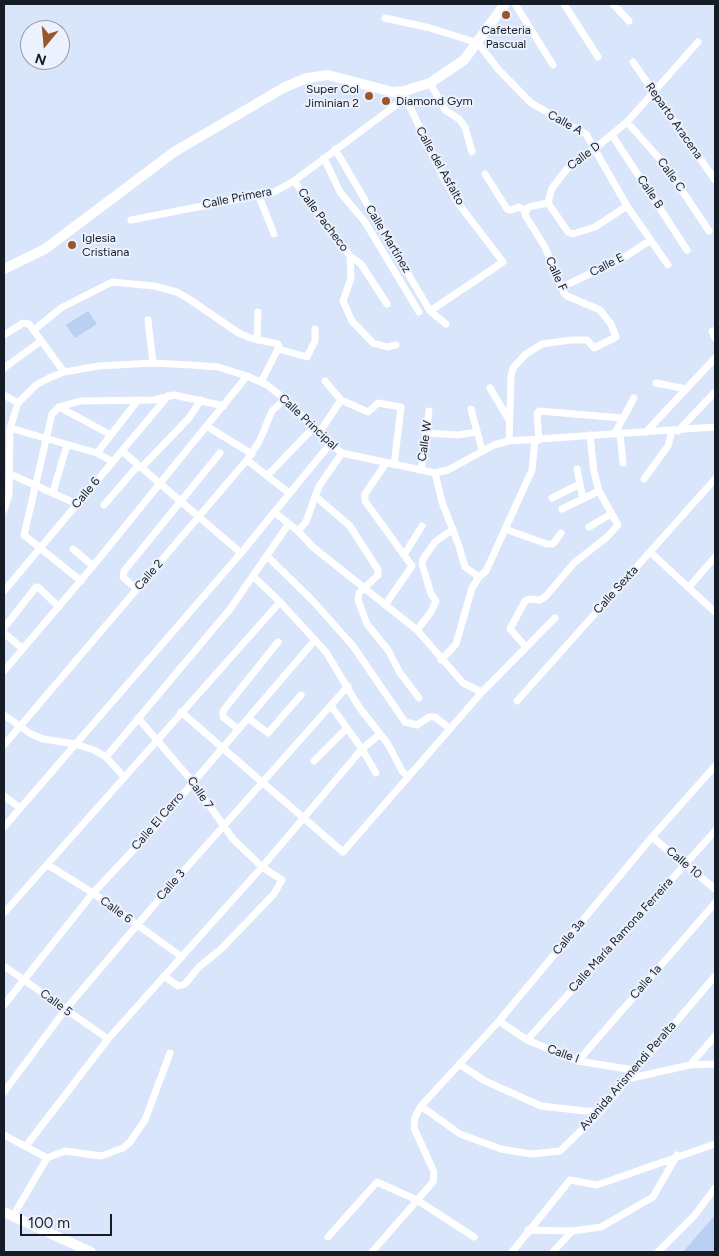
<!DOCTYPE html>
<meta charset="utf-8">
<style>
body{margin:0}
#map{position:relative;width:719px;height:1256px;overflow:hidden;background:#d8e5fa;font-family:Figtree,sans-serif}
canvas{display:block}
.frame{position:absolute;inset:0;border:5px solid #161c25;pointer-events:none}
.north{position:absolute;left:20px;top:20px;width:50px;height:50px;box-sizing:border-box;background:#ecf2fd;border:1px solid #969ca7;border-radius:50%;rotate:197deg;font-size:14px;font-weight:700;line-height:20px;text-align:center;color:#161c25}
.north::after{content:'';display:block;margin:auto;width:18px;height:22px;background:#9b552b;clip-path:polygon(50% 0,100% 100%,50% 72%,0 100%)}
.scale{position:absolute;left:20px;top:1214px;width:92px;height:22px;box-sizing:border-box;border:2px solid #161c25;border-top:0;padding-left:6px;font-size:15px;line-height:18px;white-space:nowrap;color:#161c25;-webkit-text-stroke:4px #ecf2fd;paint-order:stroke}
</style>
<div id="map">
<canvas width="719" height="1256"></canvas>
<div class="frame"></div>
<div class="north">N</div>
<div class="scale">100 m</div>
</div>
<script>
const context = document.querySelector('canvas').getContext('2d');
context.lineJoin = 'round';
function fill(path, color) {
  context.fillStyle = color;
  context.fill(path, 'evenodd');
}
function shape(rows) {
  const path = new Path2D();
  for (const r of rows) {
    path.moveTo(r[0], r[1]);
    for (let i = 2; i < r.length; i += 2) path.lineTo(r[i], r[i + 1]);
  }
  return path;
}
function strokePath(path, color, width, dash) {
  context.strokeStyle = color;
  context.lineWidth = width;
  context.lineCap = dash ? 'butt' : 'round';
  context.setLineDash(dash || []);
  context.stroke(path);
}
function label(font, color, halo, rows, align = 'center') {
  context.font = font + ' Figtree,sans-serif';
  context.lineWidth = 4;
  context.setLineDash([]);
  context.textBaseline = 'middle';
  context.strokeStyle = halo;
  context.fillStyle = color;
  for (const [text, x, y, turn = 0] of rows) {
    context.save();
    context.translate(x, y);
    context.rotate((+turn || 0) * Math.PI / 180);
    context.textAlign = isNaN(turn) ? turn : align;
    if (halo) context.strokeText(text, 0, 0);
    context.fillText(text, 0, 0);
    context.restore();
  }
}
fill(shape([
 [88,311,97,324,75,338,66,325],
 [715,1215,715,1252,683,1252]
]), '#bacff1');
strokePath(shape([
 [515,4,553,65],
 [564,4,598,57],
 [613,4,629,21],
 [385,18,430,28,478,43,498,69,531,103,586,134,627,206,668,265],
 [633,62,715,180],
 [430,83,445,110,459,119,465,127,472,152],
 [404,94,442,175,458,203,503,262,430,311],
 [627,122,665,165,709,231],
 [612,135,687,250],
 [335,149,430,311,446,324],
 [324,158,340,192,365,222,419,312],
 [485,174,507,209,511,210,519,207,525,211],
 [294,181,350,256,351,278,343,301,352,321,373,343,387,347,396,345],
 [258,194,274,234],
 [627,206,595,227,573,234,568,232,548,203,552,188,571,164,594,149,627,122,698,42],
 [131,220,274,192,294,181,404,99],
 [350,256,361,264,387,304],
 [562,287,623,258,651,240],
 [148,320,153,363],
 [34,330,61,308,112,282,154,286,177,292,189,299,237,332,250,338,278,344,279,347,261,382],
 [712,331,715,338],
 [4,335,23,323,29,324,64,372],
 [257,340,258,312],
 [278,349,307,357,315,341,315,329],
 [4,368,41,341],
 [325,381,341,400,368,412,378,403,401,407,394,465],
 [656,383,686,389],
 [490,388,509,420],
 [4,395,18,403],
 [59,407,111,435],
 [471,409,482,450],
 [208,427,252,454],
 [10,428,97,453,113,462],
 [678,431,715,392],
 [646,432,715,358],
 [319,433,341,400],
 [426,433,458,435,477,432],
 [615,433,634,398],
 [620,433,623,463],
 [539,440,537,414,539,411,622,418],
 [509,441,511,376,513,368,526,354,542,344,571,340,587,340,594,348,616,337,611,324,600,310,567,296,564,293,545,247,525,215,527,208,532,206,548,203],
 [122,451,241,553],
 [97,453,138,400],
 [247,460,289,493],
 [577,469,583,499],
 [421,470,429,411],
 [435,473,442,502,459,546,465,567,479,577],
 [10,474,77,504],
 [267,476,314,427],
 [644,479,668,446,672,431],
 [53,492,67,445],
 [315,496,350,526,378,570,378,575,359,593,358,600,367,624,388,650,400,673,419,698],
 [552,498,580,484],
 [104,505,136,468,142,467,189,418,201,400],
 [562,509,599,491],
 [4,510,9,495,10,428,18,403,36,385,49,378,64,372,99,366,153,363,192,365,218,367,247,376,267,385,285,399,330,444,342,453,435,473,448,470,494,445,509,441,715,427],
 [274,512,298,531,314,548,417,630,463,683,482,692],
 [589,527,611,514],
 [505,529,547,544,553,544,561,533],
 [298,531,306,522,319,486,342,453],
 [73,549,93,566],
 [650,552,715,612],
 [404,555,422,526],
 [268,557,313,601,353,646,405,722,417,725,429,717,435,717,449,728],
 [254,577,280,602,326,652,359,707,388,744,402,771,408,777],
 [81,581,24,535,52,414,59,407,80,401,154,400,174,395,224,406],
 [689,587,715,557],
 [136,589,123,577,124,571,220,453],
 [4,591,168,396],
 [385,605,412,566,365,501,365,494,386,463],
 [4,628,36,587,38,587,59,607],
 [417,630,431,612,436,601,431,594,422,564,423,559,435,542,453,529],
 [4,633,23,649],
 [526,647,510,629,525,601,530,599,540,600,546,596,574,563,607,537,618,525,599,491,594,472,590,435],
 [441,660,456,644,472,588,479,577,486,571,532,470,535,440],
 [4,671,93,566,247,376],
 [517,701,715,479],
 [331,706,362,749,376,773],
 [181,712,343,852,482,692,555,618],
 [4,715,31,734,43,739,75,744,94,750,106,757,124,777],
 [138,718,192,781,233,839,262,867,282,880,274,894,221,949,199,967,185,984,178,986,164,976],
 [248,718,268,733,301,695],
 [238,729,223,717,223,711,278,642],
 [4,745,247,460,259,442,272,411,285,399],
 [106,757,230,609,288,525],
 [314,761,347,728],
 [4,796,20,808],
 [4,827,241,553,330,444],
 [652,837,715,889],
 [48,865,93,893,182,957],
 [4,913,280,602],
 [4,966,108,1039],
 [4,1005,93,893,154,828,315,640],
 [499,1021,527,1040,578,1061,634,1070],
 [527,1040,715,831],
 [578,1061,715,903],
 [459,1064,485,1081,541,1106,585,1111,601,1111],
 [690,1065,715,1036],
 [627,1079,690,1065,715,1064],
 [4,1092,65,1010,172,884,348,686],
 [421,1106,460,1134,501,1149,531,1154,560,1151,601,1111,715,976],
 [4,1135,47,1158],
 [26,1146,108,1039,262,867,362,749,380,734],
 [13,1216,47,1158,65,1151,101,1156,123,1148,130,1142,145,1120,170,1053],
 [528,1230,572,1231,601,1227,653,1197,677,1155],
 [328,1237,377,1182,417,1200,474,1237],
 [372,1252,433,1182,434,1172,414,1128,415,1117,421,1106,499,1021,652,837,715,766],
 [512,1252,570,1180,597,1185,715,1144],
 [553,1252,572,1231],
 [658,1252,694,1216,715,1188]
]), '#fff', 7);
strokePath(shape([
 [4,269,45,249,174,152,285,87,307,78,328,75,393,92,404,91,430,83,464,60,505,4],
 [4,1212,91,1252]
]), '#fff', 10);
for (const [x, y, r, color] of [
 [506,15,5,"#9b552b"],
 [369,96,5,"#9b552b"],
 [386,101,5,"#9b552b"],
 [72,245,5,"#9b552b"]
]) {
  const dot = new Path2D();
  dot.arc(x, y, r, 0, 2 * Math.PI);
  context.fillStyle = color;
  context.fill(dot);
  strokePath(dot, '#ecf2fd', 2);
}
label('12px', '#161c25', '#ecf2fd', [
 ["Cafeteria",506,30,"center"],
 ["Pascual",506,44,"center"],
 ["Super Col",359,89,"right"],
 ["Jiminian 2",359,103,"right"],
 ["Diamond Gym",396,101],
 ["Iglesia",82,238],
 ["Cristiana",82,252]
], 'left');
label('12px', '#161c25', '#ecf2fd', [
 ["Reparto Aracena",674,121,55],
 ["Calle A",565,123,29],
 ["Calle D",584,156,-37],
 ["Calle del Asfalto",440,166,61],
 ["Calle C",671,175,54],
 ["Calle B",650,192,56],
 ["Calle Primera",237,198,-11],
 ["Calle Pacheco",323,220,53],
 ["Calle Martínez",388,239,59],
 ["Calle E",607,265,-27],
 ["Calle F",556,274,66],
 ["Calle Principal",308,422,43],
 ["Calle W",425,441,-82],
 ["Calle 6",86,493,-50],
 ["Calle 2",149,575,-49],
 ["Calle Sexta",616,590,-48],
 ["Calle 7",200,793,56],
 ["Calle El Cerro",158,821,-49],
 ["Calle 10",684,863,40],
 ["Calle 3",171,885,-49],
 ["Calle 6",116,910,36],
 ["Calle María Ramona Ferreira",621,935,-48],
 ["Calle 3a",569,937,-50],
 ["Calle 1a",646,982,-49],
 ["Calle 5",56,1003,36],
 ["Calle I",563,1054,20],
 ["Avenida Arismendi Peralta",628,1076,-49]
]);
</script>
